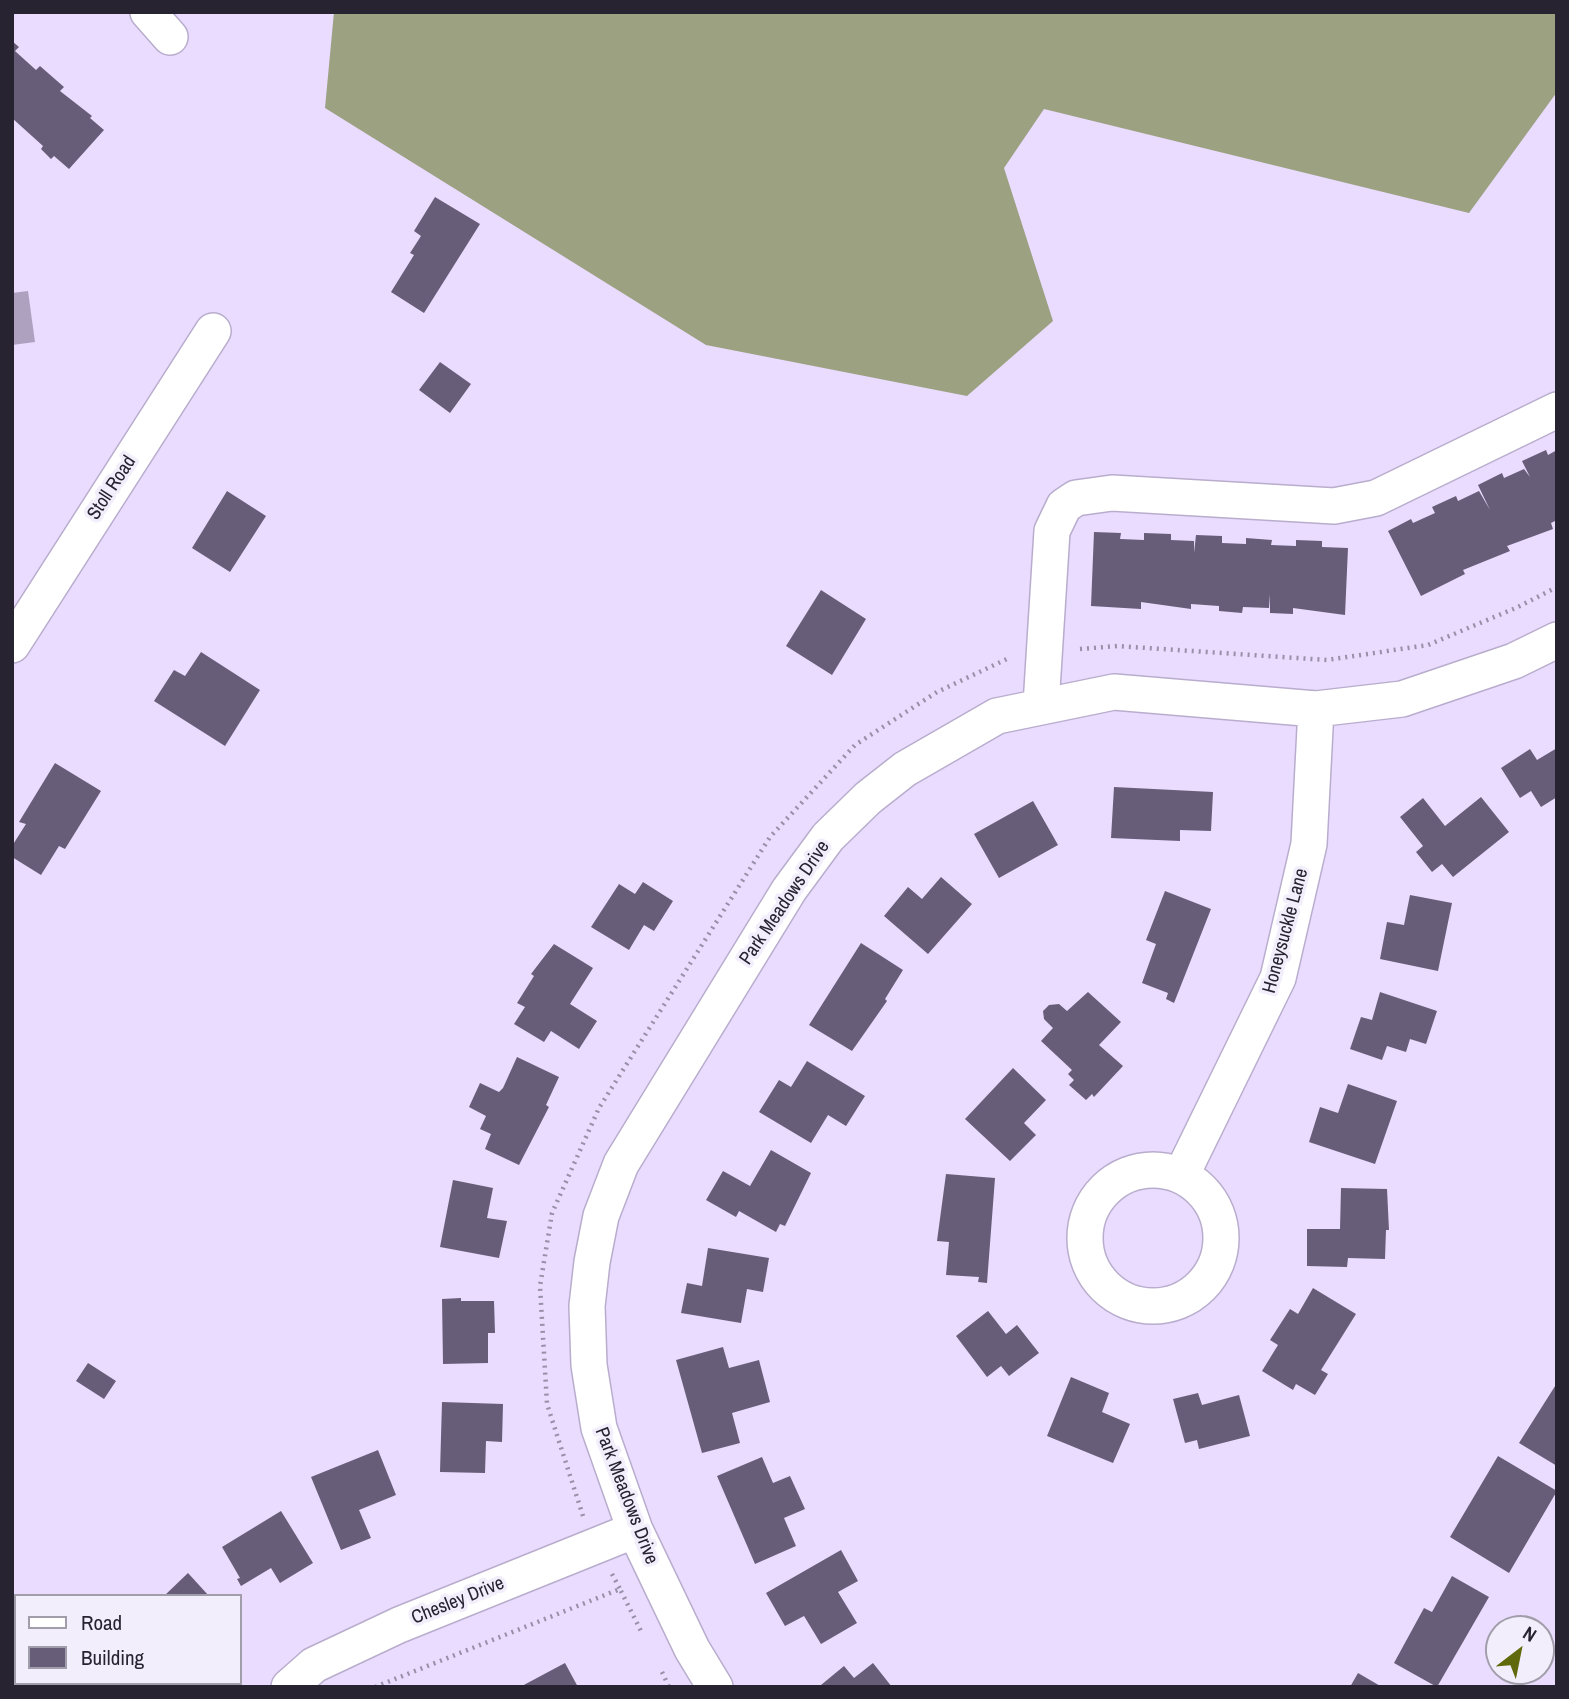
<!DOCTYPE html>
<style>
body{margin:0}
#map{position:relative;width:1569px;height:1699px;overflow:hidden;background:#e9dcfe;font-family:"Archivo Narrow",sans-serif}
canvas{display:block}
.frame{position:absolute;inset:0;border:14px solid #282330;pointer-events:none}
.legend{position:absolute;left:14px;top:1594px;width:228px;height:91px;box-sizing:border-box;background:#f3eefb;border:2px solid #a29daa;margin:0;padding:9px 12px;list-style:none;font-size:21px;color:#282330}
.legend li{display:flex;align-items:center;gap:14px;height:35px}
.legend b{width:35px;border:2px solid #a29daa}
.north{position:absolute;left:1485px;top:1615px;width:70px;height:70px;box-sizing:border-box;background:#f3eefb;border:2px solid #a29daa;border-radius:50%;rotate:32deg;font-size:19px;font-weight:700;line-height:28px;text-align:center;color:#282330}
.north::after{content:'';display:block;margin:auto;width:24px;height:32px;background:#60690c;clip-path:polygon(50% 0,100% 100%,50% 72%,0 100%)}
</style>
<div id="map">
<canvas width="1569" height="1699"></canvas>
<div class="frame"></div>
<ul class="legend">
<li><b style="height:9px;background:#fff"></b>Road</li>
<li><b style="height:19px;background:#685d78"></b>Building</li>
</ul>
<div class="north">N</div>
</div>
<script>
const context = document.querySelector('canvas').getContext('2d');
context.lineJoin = 'round';
function fill(path, color) {
  context.fillStyle = color;
  context.fill(path, 'evenodd');
}
function shape(rows) {
  const path = new Path2D();
  for (const r of rows) {
    if (r.length === 3) {
      path.moveTo(r[0] + r[2], r[1]);
      path.arc(r[0], r[1], r[2], 0, 2 * Math.PI);
      continue;
    }
    path.moveTo(r[0], r[1]);
    for (let i = 2; i < r.length; i += 2) path.lineTo(r[i], r[i + 1]);
  }
  return path;
}
function strokePath(path, color, width, dash) {
  context.strokeStyle = color;
  context.lineWidth = width;
  context.lineCap = dash ? 'butt' : 'round';
  context.setLineDash(dash || []);
  context.stroke(path);
}
function label(font, color, halo, rows, align = 'center') {
  context.font = font + ' "Archivo Narrow",sans-serif';
  context.lineWidth = 7;
  context.setLineDash([]);
  context.textBaseline = 'middle';
  context.strokeStyle = halo;
  context.fillStyle = color;
  for (const [text, x, y, turn = 0] of rows) {
    context.save();
    context.translate(x, y);
    context.rotate((+turn || 0) * Math.PI / 180);
    context.textAlign = isNaN(turn) ? turn : align;
    if (halo) context.strokeText(text, 0, 0);
    context.fillText(text, 0, 0);
    context.restore();
  }
}
fill(shape([
 [334,12,1557,12,1557,92,1469,213,1044,109,1004,168,1053,321,967,396,706,345,325,108]
]), '#9ca182');
fill(shape([
 [28,291,35,342,12,345,12,293]
]), '#ada1bf');
fill(shape([
 [12,41,19,47,15,51,36,70,40,66,64,87,60,91,92,116,90,118,104,130,69,169,54,156,51,159,41,149,43,146,12,118],
 [435,197,480,224,424,313,391,292,414,255,410,253,421,236,414,231],
 [440,362,471,384,450,413,419,390],
 [1546,450,1548,455,1557,450,1557,520,1551,523,1553,529,1507,546,1510,551,1463,570,1465,574,1421,596,1388,531,1411,519,1413,523,1435,513,1432,507,1456,496,1458,501,1479,491,1490,510,1478,485,1502,473,1504,478,1524,469,1530,477,1522,461],
 [227,491,266,516,230,572,192,548],
 [1094,532,1121,533,1120,539,1144,540,1144,533,1171,534,1171,540,1194,541,1194,553,1196,535,1222,536,1222,543,1246,544,1246,538,1272,540,1271,545,1296,546,1296,540,1322,541,1322,547,1348,548,1345,615,1293,608,1293,614,1270,613,1270,594,1269,608,1243,607,1242,613,1219,611,1219,606,1191,604,1191,609,1141,602,1141,609,1091,606],
 [821,590,866,619,832,675,786,646],
 [201,652,260,690,225,746,154,701,174,670,185,676],
 [1557,748,1557,797,1541,807,1531,791,1520,798,1501,768,1530,749,1537,760],
 [55,763,101,791,65,849,59,846,41,875,12,857,12,846,26,824,19,822],
 [1114,787,1213,792,1211,831,1180,830,1180,841,1111,838],
 [1481,797,1509,832,1453,877,1442,864,1432,872,1416,852,1423,846,1400,817,1423,798,1445,826],
 [1033,801,1058,845,999,878,974,834],
 [941,877,972,904,928,954,884,916,908,887,922,899],
 [643,882,673,901,654,931,644,925,629,950,591,927,619,884,635,894],
 [1165,891,1211,909,1174,1003,1166,999,1168,993,1142,983,1156,944,1146,940],
 [1410,895,1452,903,1438,971,1380,959,1387,922,1404,925],
 [861,943,903,970,885,999,887,1001,852,1051,809,1025],
 [554,944,593,968,570,1004,597,1021,579,1049,551,1031,544,1042,514,1024,525,1007,517,1003,534,976,531,974],
 [1088,992,1121,1022,1099,1045,1123,1066,1094,1097,1092,1094,1086,1100,1069,1085,1074,1080,1068,1074,1072,1070,1041,1041,1053,1028,1044,1019,1043,1011,1049,1005,1059,1004,1067,1011],
 [1380,992,1437,1011,1426,1044,1410,1039,1406,1052,1387,1046,1382,1060,1350,1049,1361,1017,1372,1020],
 [517,1057,559,1077,546,1105,549,1107,519,1165,485,1149,491,1134,480,1129,486,1116,469,1107,480,1083,499,1092,503,1088],
 [807,1061,865,1096,846,1126,828,1115,811,1143,759,1112,779,1080,791,1087],
 [1013,1068,1046,1100,1024,1123,1036,1135,1010,1161,965,1119],
 [1348,1084,1397,1101,1375,1164,1309,1142,1320,1107,1338,1113],
 [771,1150,811,1173,785,1226,780,1224,776,1232,739,1211,736,1217,706,1200,723,1171,750,1186],
 [946,1174,995,1178,987,1283,978,1282,979,1277,946,1275,949,1242,937,1241],
 [453,1180,493,1188,487,1218,507,1221,499,1258,440,1247],
 [1341,1188,1387,1189,1389,1230,1386,1230,1385,1259,1348,1258,1347,1267,1307,1266,1307,1229,1340,1229],
 [708,1248,769,1258,763,1292,747,1289,741,1323,681,1313,687,1283,702,1286],
 [1313,1288,1356,1314,1321,1370,1328,1374,1315,1395,1296,1384,1293,1390,1262,1371,1278,1345,1270,1340,1290,1309,1298,1314],
 [461,1298,461,1301,494,1301,495,1333,488,1333,488,1363,443,1364,442,1299],
 [988,1311,1006,1334,1017,1325,1039,1353,1009,1376,1001,1366,987,1377,956,1336],
 [723,1347,729,1368,759,1360,770,1402,732,1413,740,1443,702,1453,676,1360],
 [88,1363,116,1381,104,1399,76,1381],
 [1071,1377,1109,1393,1102,1412,1130,1424,1113,1463,1047,1436],
 [1557,1383,1557,1466,1519,1443],
 [1198,1393,1202,1405,1239,1395,1250,1436,1199,1449,1197,1440,1185,1443,1173,1399],
 [442,1402,503,1404,502,1442,486,1441,485,1473,440,1472],
 [378,1450,396,1495,359,1510,371,1538,341,1550,311,1477],
 [1498,1456,1557,1491,1509,1573,1450,1537],
 [762,1457,773,1483,790,1476,805,1509,784,1518,796,1546,755,1564,717,1476],
 [281,1511,313,1563,280,1583,271,1568,241,1586,237,1579,240,1578,222,1547],
 [841,1550,858,1581,838,1592,857,1623,821,1644,804,1616,785,1626,766,1593],
 [188,1573,209,1596,164,1596],
 [1452,1576,1489,1597,1437,1687,1394,1663,1424,1608,1432,1612],
 [565,1663,578,1687,520,1687],
 [873,1663,892,1687,821,1685,844,1666,854,1678],
 [1358,1673,1382,1687,1350,1687],
 [60,1683,121,1683,119,1687,58,1687]
]), '#685d78');
const minor = shape([
 [148,12,170,37],
 [12,645,213,331],
 [1041,705,1052,531,1064,506,1076,498,1112,493,1334,506,1376,498,1557,410],
 [1153,1238,68],
 [1181,1176,1278,978,1309,844,1316,709],
 [289,1687,314,1665,399,1625,635,1530],
 [715,1687,692,1649,635,1530,599,1428,589,1365,587,1306,592,1262,601,1216,621,1164,789,890,828,837,868,798,905,769,997,716,1114,692,1316,709,1402,699,1514,661,1557,640]
]);
strokePath(minor, '#b9adcd', 38);
strokePath(shape([
 [1080,649,1117,646,1327,660,1428,645,1518,607,1557,587],
 [583,1516,547,1404,540,1286,552,1213,599,1108,770,837,855,745,937,692,1009,658],
 [612,1574,620,1589],
 [662,1672,669,1687],
 [375,1687,620,1589,642,1633]
]), '#988fa8', 4.5, [2, 5]);
strokePath(minor, '#fff', 35);
label('19px', '#282330', '#f3eefb', [
 ["Stoll Road",112,488,-57],
 ["Park Meadows Drive",785,903,-56],
 ["Honeysuckle Lane",1286,931,-75],
 ["Park Meadows Drive",626,1496,69],
 ["Chesley Drive",458,1601,-22]
]);
</script>
